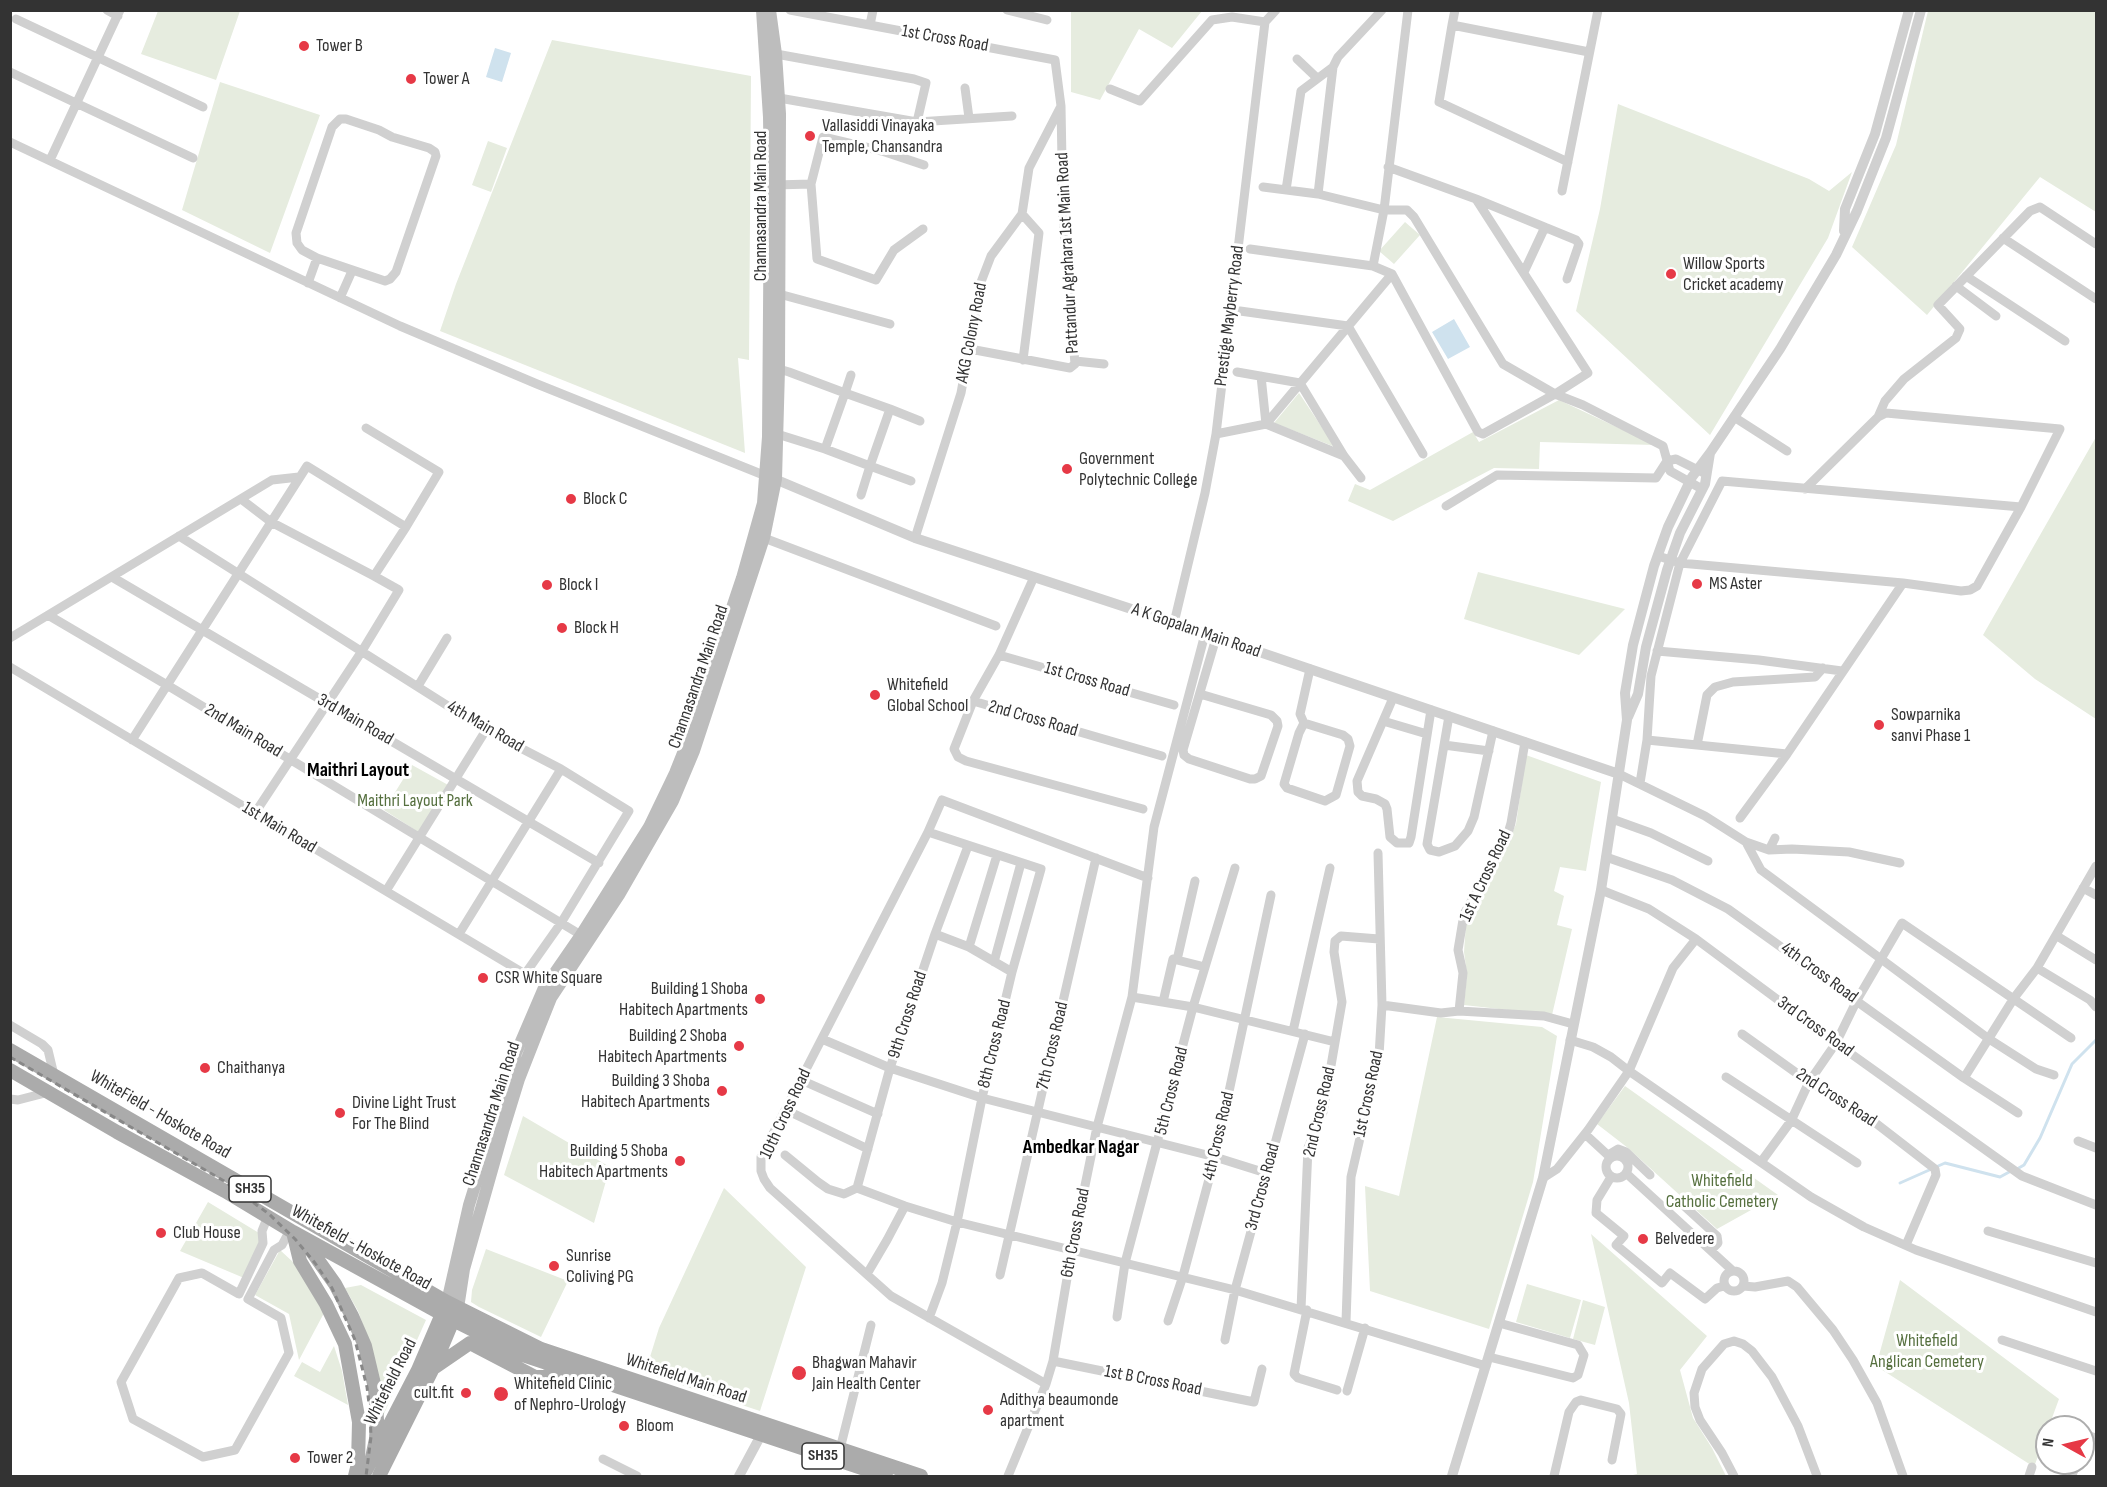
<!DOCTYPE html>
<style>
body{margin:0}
#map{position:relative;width:2107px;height:1487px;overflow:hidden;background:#fff;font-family:"Sofia Sans Condensed",sans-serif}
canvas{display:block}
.frame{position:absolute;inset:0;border:12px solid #333;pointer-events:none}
.north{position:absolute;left:2035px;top:1415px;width:60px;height:60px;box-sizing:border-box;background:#fff;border:2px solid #adadad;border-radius:50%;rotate:278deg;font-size:16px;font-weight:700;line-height:24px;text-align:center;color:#333}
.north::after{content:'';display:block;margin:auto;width:21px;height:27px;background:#e63946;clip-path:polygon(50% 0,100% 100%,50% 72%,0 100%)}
</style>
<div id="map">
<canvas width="2107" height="1487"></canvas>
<div class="frame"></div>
<div class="north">N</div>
</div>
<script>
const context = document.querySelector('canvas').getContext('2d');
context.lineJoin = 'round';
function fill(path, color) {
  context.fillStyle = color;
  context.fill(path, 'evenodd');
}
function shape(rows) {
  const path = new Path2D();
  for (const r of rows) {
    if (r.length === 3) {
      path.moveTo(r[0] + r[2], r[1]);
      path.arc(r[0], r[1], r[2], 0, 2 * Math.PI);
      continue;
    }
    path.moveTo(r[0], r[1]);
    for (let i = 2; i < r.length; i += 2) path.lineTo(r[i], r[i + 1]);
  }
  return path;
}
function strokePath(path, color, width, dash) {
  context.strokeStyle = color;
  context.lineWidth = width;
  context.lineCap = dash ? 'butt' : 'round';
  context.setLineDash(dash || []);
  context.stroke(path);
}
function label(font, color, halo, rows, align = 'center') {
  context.font = font + ' "Sofia Sans Condensed",sans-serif';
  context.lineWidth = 6;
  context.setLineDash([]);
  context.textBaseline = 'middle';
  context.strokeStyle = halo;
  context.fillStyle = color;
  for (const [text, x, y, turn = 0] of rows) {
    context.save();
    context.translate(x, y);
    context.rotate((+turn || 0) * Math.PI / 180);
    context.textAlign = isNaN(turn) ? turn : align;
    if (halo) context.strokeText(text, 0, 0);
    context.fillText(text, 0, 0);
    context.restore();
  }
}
fill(shape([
 [158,11,240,11,216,80,141,54],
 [1071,11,1202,11,1172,48,1139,29,1100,100,1071,92],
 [1928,11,2096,11,2096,212,2040,177,1927,315,1852,247,1896,145],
 [552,40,751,76,749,360,738,358,745,453,440,331,456,284],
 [220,82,320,115,270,253,182,210],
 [1618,104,1809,179,1829,191,1852,172,1828,238,1710,435,1576,311,1600,209],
 [488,141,507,148,491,192,472,185],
 [1405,222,1420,235,1394,264,1379,251],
 [1299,393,1335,447,1274,423],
 [1559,400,1655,445,1540,442,1539,469,1494,468,1393,521,1348,501,1355,484,1370,490,1473,432,1479,442],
 [2096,437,2096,719,2035,679,1983,635],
 [1478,572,1625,609,1579,655,1464,619],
 [1526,755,1601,782,1586,871,1560,867,1554,891,1564,896,1557,925,1572,929,1552,1015,1464,1005,1467,974,1464,952,1466,923,1495,870,1516,824],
 [412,765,450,786,420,833,384,810],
 [1437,1017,1542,1027,1557,1036,1533,1182,1489,1329,1370,1291,1365,1186,1399,1196],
 [1625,1086,1778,1195,1717,1229,1628,1148,1597,1124],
 [523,1116,610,1167,594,1223,504,1175],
 [724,1188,806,1267,760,1411,645,1373,659,1328],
 [208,1202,259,1233,259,1248,244,1278,180,1251],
 [1591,1234,1707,1336,1680,1370,1693,1418,1712,1448,1726,1476,1629,1476,1637,1474,1629,1403],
 [486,1249,568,1281,541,1337,479,1307,471,1302,472,1290],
 [280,1250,293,1262,324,1313,299,1360,289,1314,255,1295],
 [1900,1280,2059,1399,2034,1467,1876,1366],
 [1527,1284,1581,1300,1570,1338,1516,1322],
 [361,1285,426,1320,383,1416,370,1344,358,1311,345,1288],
 [1583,1300,1605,1307,1595,1345,1573,1339],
 [334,1346,342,1371,348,1405,294,1376,302,1362,320,1372]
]), '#e6ecdf');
fill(shape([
 [495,48,511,53,502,82,486,77],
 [1454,319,1470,347,1448,359,1432,332]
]), '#cfe2ee');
strokePath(shape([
 [2017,1169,2024,1165,2040,1138,2072,1064,2096,1040],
 [1900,1183,1945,1163,2000,1177,2011,1171]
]), '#cfe2ee', 3);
strokePath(shape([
 [107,10,118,16],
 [790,10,1055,60,1061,106,1063,217,1075,364,1070,368,970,349],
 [1007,10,1047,20],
 [1455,10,1452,25,1589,52],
 [16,19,203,107],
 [870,25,873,10],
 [1452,25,1439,102,1568,162],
 [776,54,914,79,926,83,917,122],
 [1297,59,1317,78],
 [10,72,193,158],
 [965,88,969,118],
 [1110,89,1140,101,1212,20,1232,17,1265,22],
 [779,98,917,122,1012,116],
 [340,119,346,119,379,130,392,137,429,148,435,152,436,156,396,272,390,279,385,281,317,258,302,250,297,243,296,233,332,127,340,119],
 [10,142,400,326,537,384,766,476],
 [50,160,120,10],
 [1388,167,1476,199,1576,240,1579,244,1567,279],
 [811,184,817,259,876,280,894,250,923,229],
 [775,185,811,184,823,137,882,151,924,165],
 [1263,187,1318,194,1384,210,1407,210,1414,217,1503,364,1555,394,1583,405,1663,446,1670,471,1702,489],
 [1286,190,1301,91,1333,67],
 [1562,191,1598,10],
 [1318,194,1333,67,1338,57,1382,10],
 [1022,214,1039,233,1023,360],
 [2003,238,2096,299],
 [1250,249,1373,266,1392,274,1478,432,1483,434,1555,394,1588,373,1476,199],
 [1373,266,1384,210,1408,10],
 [1524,272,1545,227],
 [1966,276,2065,341],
 [308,283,317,258],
 [1956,286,1996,316],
 [779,294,890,324],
 [340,298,352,271],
 [1240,311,1348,326,1423,454],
 [1075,361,1104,364],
 [779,369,789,372,845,393,890,409,870,466,825,449,845,393,851,375],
 [1237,372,1300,383,1344,456,1361,478],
 [1261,376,1266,424,1344,456],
 [890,409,920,421],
 [1734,417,1787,451],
 [1878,417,1885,401,1904,379,1956,338,1960,329,1938,305,2030,211,2040,207,2096,244],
 [777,434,825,449],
 [1216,434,1266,424,1392,274],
 [861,495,870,466,911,481],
 [241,499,271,522,374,576],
 [1446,506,1497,475,1656,478,1667,461,1676,459,1704,473],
 [764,538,996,626],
 [915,538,961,393,981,282,991,256,1022,214,1029,168,1060,108],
 [1658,556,1680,563,1903,583,1961,591,1970,590,1977,586,2021,507,2060,429,1886,413,1878,417,1805,489],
 [112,577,599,863],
 [1034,577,999,655,973,701,954,749,958,757,966,761,1143,809],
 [48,615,167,685,581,935],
 [1174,623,1205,493,1216,434,1265,22,1276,10],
 [10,638,272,480,299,477],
 [1657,651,1759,660,1842,671],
 [999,655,1174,705],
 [10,667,525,974,561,923,629,811,561,769,486,730,179,536],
 [418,686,447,638],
 [1200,694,1271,715,1277,721,1278,726,1261,776,1255,779,1250,779,1189,759,1184,755,1183,750,1216,638],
 [1393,698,1357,781,1358,792,1362,796,1376,799,1385,804,1387,809,1390,837,1397,843,1409,843,1411,837,1431,710],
 [973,701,1162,756],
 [1449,716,1427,844,1430,850,1439,852,1455,846,1468,831,1474,817,1493,731],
 [1383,721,1427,734],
 [1304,723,1343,735,1348,739,1350,746,1336,795,1325,801,1287,788,1284,784,1299,733,1304,723,1300,714,1310,669],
 [132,740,307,466,406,527,439,472,366,428],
 [1647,740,1787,754,1903,583],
 [1444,745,1489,751],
 [1697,745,1707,695,1715,687,1733,682,1815,677,1823,668],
 [1619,774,1705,816,1746,842,1769,850,1792,849,1849,852,1900,863],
 [1640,783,1647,740,1651,676,1680,563,1722,481,2021,507],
 [255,813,362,651,399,590,374,576,406,527],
 [1740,818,1787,754],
 [1612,819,1651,833,1708,861],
 [928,832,1041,869,1012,972,982,1098,957,1222,942,1283,929,1318],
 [1746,842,1761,870,1989,1039,2036,1069,2054,1075],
 [1769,850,1775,838],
 [1606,857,1672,880,1728,909,1964,1078,2018,1113],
 [1195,881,1177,960,1205,967],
 [2083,888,2096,895],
 [1601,890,1649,909,1696,939,1836,1043,2022,1176,2096,1205],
 [386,891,486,730],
 [459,934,561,769],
 [935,934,969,947,1012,972],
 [2057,936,2096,960],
 [969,947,997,855],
 [994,962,1021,863],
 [2037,968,2090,1000,2096,1007],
 [1132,997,1193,1007,1335,1042],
 [1163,1002,1173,959,1177,960],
 [1382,1005,1441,1013,1459,1011,1544,1016,1573,1024],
 [1459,1011,1463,973,1458,950,1464,914,1506,840,1511,823,1525,742],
 [10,1025,42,1044,48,1050,54,1075],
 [1293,1031,1330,868],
 [1742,1034,1809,1082,1873,1121,1935,1169,1936,1175,1906,1245],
 [822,1039,890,1068,982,1098,1215,1157,1266,1173],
 [1570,1040,1593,1047,1611,1057,1629,1071,1811,1197,1864,1227,1916,1250,2096,1312],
 [1726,1077,1857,1163],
 [1964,1078,2014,998,2037,968,2096,866],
 [801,1080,878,1114],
 [10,1099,18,1100,49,1092],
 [786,1110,868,1149],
 [1585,1134,1611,1158],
 [2078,1141,2096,1148],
 [785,1155,818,1182,828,1189,844,1194,857,1188,905,1206,957,1222,1235,1290,1486,1366],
 [1608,1155,1618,1149,1626,1152,1650,1175],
 [1617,1167,11],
 [1761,1162,1791,1121,1809,1082,1836,1043,1857,1000,1902,923,2071,1038],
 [1627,1174,1733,1271],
 [1611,1177,1597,1200,1596,1213,1624,1236,1616,1245,1662,1283,1670,1273,1705,1299,1717,1288,1724,1286],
 [1543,1178,1557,1169,1588,1130,1629,1071,1673,968,1696,939],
 [857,1188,890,1068,935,934,968,846],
 [1682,1204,1717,1236,1718,1243,1711,1250],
 [268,1216,262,1231,263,1243,239,1294,202,1273,179,1278,121,1382,133,1419,203,1457,235,1450,289,1353,281,1318,248,1299,274,1250,282,1245,290,1230],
 [1988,1231,2096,1263],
 [1734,1281,10],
 [867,1274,887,1240,905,1206],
 [1000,1275,1096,858],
 [1743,1286,1755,1287,1788,1281,1797,1287,1833,1330,1853,1360,1877,1403,1903,1476],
 [1301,1309,1308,1148,1323,1112,1342,1002,1334,952,1335,941,1341,936,1379,939],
 [1307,1310,1294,1374,1298,1378,1337,1390],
 [1117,1317,1125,1263,1193,1007,1235,868],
 [1168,1321,1183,1276,1215,1157,1271,895],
 [1346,1322,1351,1177,1379,1056,1382,1005,1378,853],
 [1225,1340,1235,1290,1305,1034],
 [2002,1340,2096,1371],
 [1489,1357,1573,1378,1578,1375,1584,1355,1578,1345,1499,1323],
 [1053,1361,1254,1402,1262,1369],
 [1046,1384,891,1296,770,1188,764,1179,761,1171,761,1157,928,832,942,800,1148,878],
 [1347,1391,1365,1328],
 [2083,1434,2096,1438],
 [840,1449,871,1325],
 [603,1459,637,1476],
 [1008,1476,1046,1384,1053,1361,1072,1249,1097,1127,1132,997,1154,827,1205,634],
 [1554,1476,1569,1412,1576,1402,1581,1400,1617,1409,1621,1414,1612,1460],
 [1734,1476,1722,1453,1700,1420,1695,1407,1694,1393,1702,1369,1724,1344,1734,1341,1743,1344,1752,1351,1772,1377,1798,1426,1817,1476],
 [2029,1476,2032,1467],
 [2072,1476,2076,1463]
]), '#d0d0d0', 9);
strokePath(shape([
 [1844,231,1845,209,1875,134,1909,10],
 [770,477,915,538,1174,623,1619,774],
 [1628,717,1638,694,1646,647,1667,570,1680,533,1705,484,1710,453],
 [739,1476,761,1435],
 [1452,1476,1543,1178,1601,890,1627,720,1625,693,1633,645,1654,566,1668,527,1692,477,1710,453,1780,349,1836,255,1857,211,1886,138,1921,10]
]), '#d0d0d0', 10);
strokePath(shape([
 [447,1302,469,1205,516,1053,543,990,581,935,649,827,675,773,685,748,742,578,763,503,768,437,770,185,769,117,762,10],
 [458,1308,464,1269,503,1131,519,1079,539,1028,551,998,619,895,673,801,694,751,764,538,776,479,779,369,780,114,776,54,770,10]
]), '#bdbdbd', 12);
strokePath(shape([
 [10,1050,447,1302,541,1349,921,1476],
 [10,1070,117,1132,225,1191,293,1232,453,1320,523,1355,886,1476],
 [293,1232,300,1261,326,1304,345,1344,359,1422,358,1464,355,1476],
 [303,1239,335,1284,352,1316,365,1346,375,1388,377,1420,376,1439,372,1458],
 [435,1367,470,1343,535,1377,544,1377,552,1374,558,1368],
 [363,1476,418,1370,445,1307],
 [379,1476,433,1368,456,1313]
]), '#ababab', 14);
strokePath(shape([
 [10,1057,224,1181,269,1214,295,1239,315,1263,332,1288,355,1340,367,1387,370,1412,371,1437,366,1476]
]), '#888', 3, [6, 4.5]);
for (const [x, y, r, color] of [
 [304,46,6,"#e63946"],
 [411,79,6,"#e63946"],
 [810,136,6,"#e63946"],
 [1671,274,6,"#e63946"],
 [1067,469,6,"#e63946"],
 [571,499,6,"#e63946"],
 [1697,584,6,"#e63946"],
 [547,585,6,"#e63946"],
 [562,628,6,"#e63946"],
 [875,695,6,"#e63946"],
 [1879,725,6,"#e63946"],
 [483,978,6,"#e63946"],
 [760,999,6,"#e63946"],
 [739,1046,6,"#e63946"],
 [205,1068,6,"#e63946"],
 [722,1091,6,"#e63946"],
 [340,1113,6,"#e63946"],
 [680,1161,6,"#e63946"],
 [161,1233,6,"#e63946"],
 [1643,1239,6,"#e63946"],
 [554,1266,6,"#e63946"],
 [799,1373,8,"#e63946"],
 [466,1393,6,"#e63946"],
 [501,1394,8,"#e63946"],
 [988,1410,6,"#e63946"],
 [624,1426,6,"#e63946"],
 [295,1458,6,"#e63946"]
]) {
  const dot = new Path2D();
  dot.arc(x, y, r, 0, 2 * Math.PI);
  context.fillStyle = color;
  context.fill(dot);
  strokePath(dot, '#fff', 2);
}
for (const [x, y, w] of [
 [250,1189,42],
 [823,1456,42]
]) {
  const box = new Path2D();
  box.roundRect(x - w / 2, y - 13, w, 26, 4.5);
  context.fillStyle = '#fff';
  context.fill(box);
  strokePath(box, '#333', 1.5);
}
label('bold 16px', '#333', null, [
 ["SH35",250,1189],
 ["SH35",823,1456]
]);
label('18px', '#333', '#fff', [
 ["1st Cross Road",945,39,10],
 ["Channasandra Main Road",761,206,-90],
 ["Pattandur Agrahara 1st Main Road",1068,253,-93],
 ["Prestige Mayberry Road",1230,316,-83],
 ["AKG Colony Road",972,333,-79],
 ["A K Gopalan Main Road",1196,631,19],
 ["Channasandra Main Road",699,677,-71],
 ["1st Cross Road",1087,680,16],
 ["2nd Cross Road",1033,719,16],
 ["3rd Main Road",355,720,30],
 ["4th Main Road",485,727,30],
 ["2nd Main Road",243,731,31],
 ["1st Main Road",279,828,31],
 ["1st A Cross Road",1486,876,-65],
 ["4th Cross Road",1819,973,36],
 ["9th Cross Road",908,1015,-72],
 ["3rd Cross Road",1815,1027,36],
 ["8th Cross Road",995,1044,-76],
 ["7th Cross Road",1053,1046,-77],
 ["5th Cross Road",1172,1091,-76],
 ["1st Cross Road",1369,1094,-78],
 ["2nd Cross Road",1836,1098,33],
 ["2nd Cross Road",1320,1112,-77],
 ["Channasandra Main Road",492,1114,-72],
 ["10th Cross Road",786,1114,-65],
 ["WhiteField - Hoskote Road",160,1115,30],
 ["4th Cross Road",1219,1136,-77],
 ["3rd Cross Road",1263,1187,-75],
 ["6th Cross Road",1076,1233,-79],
 ["Whitefield - Hoskote Road",361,1248,29],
 ["Whitefield Main Road",686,1379,18],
 ["1st B Cross Road",1153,1381,11],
 ["Whitefield Road",391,1382,-63]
]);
label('18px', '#333', '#fff', [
 ["Tower B",316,46],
 ["Tower A",423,79],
 ["Vallasiddi Vinayaka",822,126],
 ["Temple, Chansandra",822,147],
 ["Willow Sports",1683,264],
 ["Cricket academy",1683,285],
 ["Government",1079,459],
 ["Polytechnic College",1079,480],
 ["Block C",583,499],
 ["MS Aster",1709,584],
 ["Block I",559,585],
 ["Block H",574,628],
 ["Whitefield",887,685],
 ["Global School",887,706],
 ["Sowparnika",1891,715],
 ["sanvi Phase 1",1891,736],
 ["CSR White Square",495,978],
 ["Building 1 Shoba",748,989,"right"],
 ["Habitech Apartments",748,1010,"right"],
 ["Building 2 Shoba",727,1036,"right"],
 ["Habitech Apartments",727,1057,"right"],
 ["Chaithanya",217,1068],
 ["Building 3 Shoba",710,1081,"right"],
 ["Habitech Apartments",710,1102,"right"],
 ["Divine Light Trust",352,1103],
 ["For The Blind",352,1124],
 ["Building 5 Shoba",668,1151,"right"],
 ["Habitech Apartments",668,1172,"right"],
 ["Club House",173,1233],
 ["Belvedere",1655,1239],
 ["Sunrise",566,1256],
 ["Coliving PG",566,1277],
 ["Bhagwan Mahavir",812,1363],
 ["Jain Health Center",812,1384],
 ["Whitefield Clinic",514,1384],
 ["of Nephro-Urology",514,1405],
 ["cult.fit",454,1393,"right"],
 ["Adithya beaumonde",1000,1400],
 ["apartment",1000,1421],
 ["Bloom",636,1426],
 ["Tower 2",307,1458]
], 'left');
label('18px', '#56703f', '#fff', [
 ["Maithri Layout Park",415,801],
 ["Whitefield",1722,1181],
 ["Catholic Cemetery",1722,1202],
 ["Whitefield",1927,1341],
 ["Anglican Cemetery",1927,1362]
]);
label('bold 20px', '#000', '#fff', [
 ["Maithri Layout",358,771],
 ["Ambedkar Nagar",1081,1148]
]);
</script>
